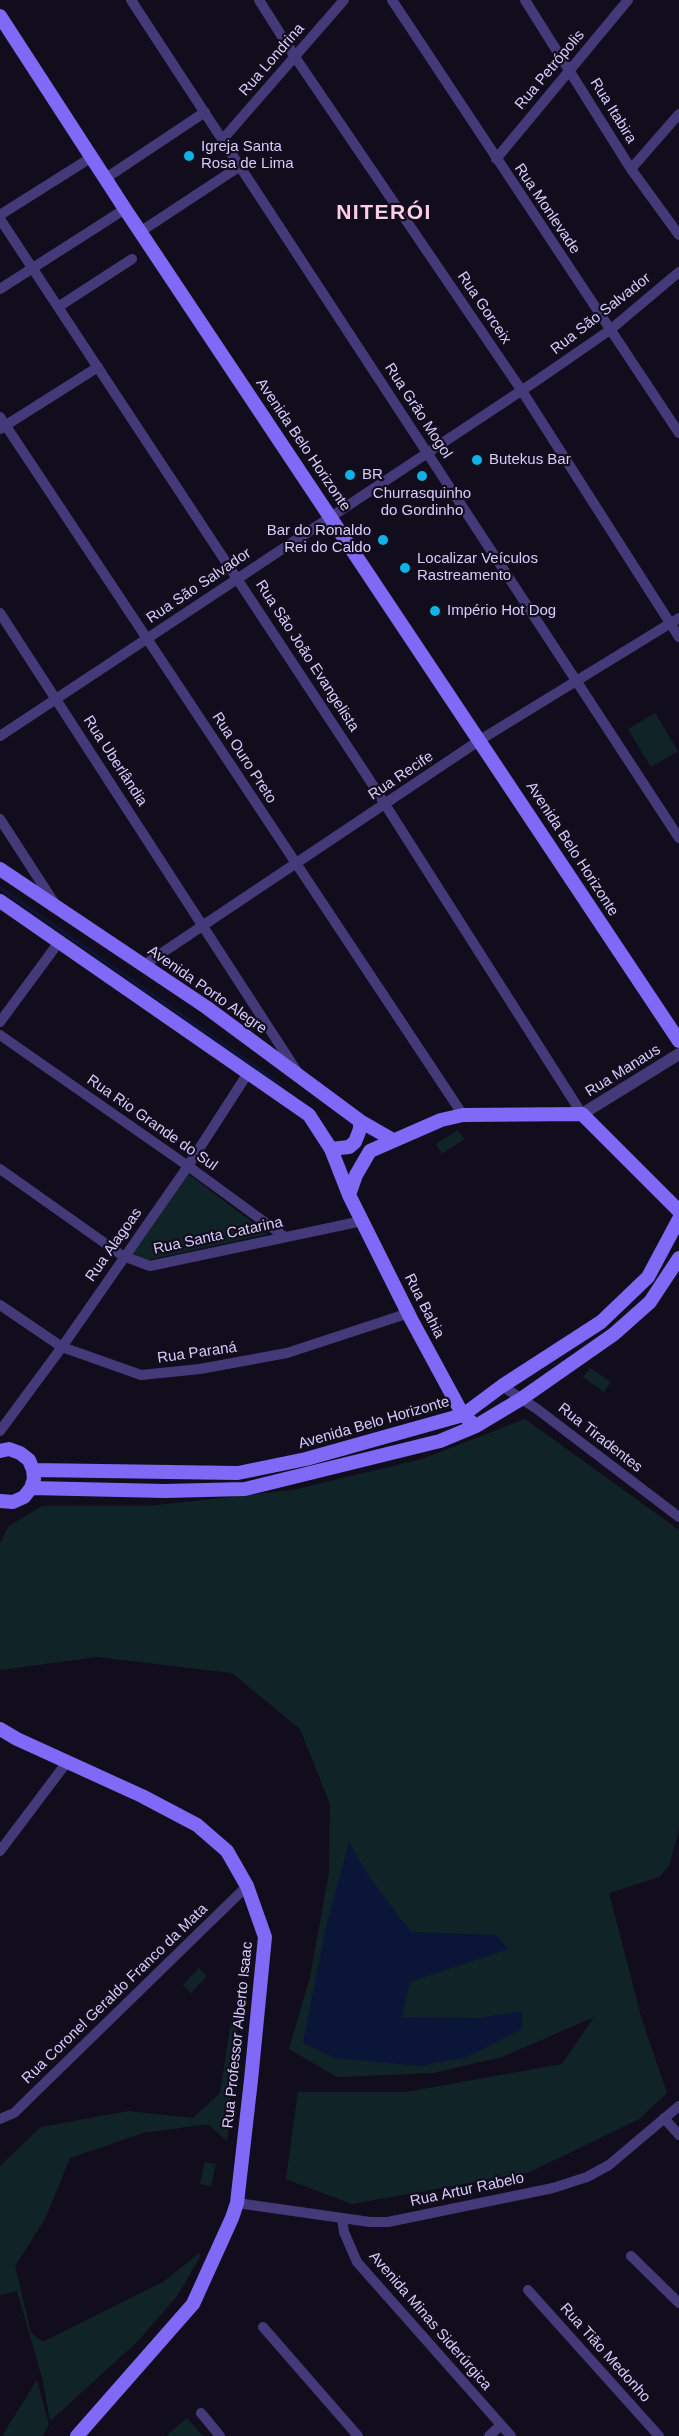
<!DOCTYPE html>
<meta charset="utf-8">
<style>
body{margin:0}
canvas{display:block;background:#120d1d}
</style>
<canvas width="679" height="2436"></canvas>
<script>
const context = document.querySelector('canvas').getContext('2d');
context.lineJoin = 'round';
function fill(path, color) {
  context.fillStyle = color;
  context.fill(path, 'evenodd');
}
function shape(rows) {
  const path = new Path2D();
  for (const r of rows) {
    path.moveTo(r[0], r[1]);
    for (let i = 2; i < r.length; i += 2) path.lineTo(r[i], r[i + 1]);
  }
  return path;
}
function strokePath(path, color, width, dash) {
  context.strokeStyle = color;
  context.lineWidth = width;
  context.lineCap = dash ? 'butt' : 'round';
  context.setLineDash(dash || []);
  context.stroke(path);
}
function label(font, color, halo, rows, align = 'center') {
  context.font = font + ' Arial,sans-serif';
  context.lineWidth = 4.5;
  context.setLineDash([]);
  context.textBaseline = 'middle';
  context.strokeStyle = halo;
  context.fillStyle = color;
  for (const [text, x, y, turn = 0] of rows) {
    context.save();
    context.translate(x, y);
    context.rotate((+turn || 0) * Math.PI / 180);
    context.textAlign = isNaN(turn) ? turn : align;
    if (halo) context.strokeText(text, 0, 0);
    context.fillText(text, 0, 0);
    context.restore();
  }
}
fill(shape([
 [655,713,678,751,651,767,628,729],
 [458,1130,464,1139,442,1154,436,1144],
 [187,1173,268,1234,148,1260,131,1253],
 [590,1368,611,1382,604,1392,583,1377],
 [525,1419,679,1530,679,1829,669,1866,659,1877,609,1893,642,2020,667,2093,639,2119,530,2172,352,2204,286,2179,298,2092,406,2092,562,2064,594,2017,502,2057,433,2073,337,2077,289,2049,310,1977,329,1873,330,1804,300,1729,232,1673,97,1657,0,1670,0,1543,9,1526,42,1506,149,1506,293,1490,422,1459],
 [199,1968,207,1976,191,1993,183,1985],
 [232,2015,238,2019,227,2141,208,2124,143,2133,70,2158,45,2219,15,2266,31,2333,43,2342,163,2282,199,2253,200,2257,177,2296,139,2340,50,2421,43,2381,17,2291,0,2295,0,2166,41,2127,128,2111,193,2118,220,2093],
 [205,2162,216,2164,211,2186,200,2184],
 [37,2380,49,2425,42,2436,2,2436],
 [187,2418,203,2436,166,2436]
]), '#102427');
fill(shape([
 [349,1842,370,1878,411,1932,496,1935,509,1949,410,1982,402,2017,478,2018,522,2011,522,2029,467,2057,420,2066,335,2058,303,2043,326,1927]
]), '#0b1538');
strokePath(shape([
 [0,888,279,1083]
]), '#0b1538', 3);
strokePath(shape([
 [131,0,679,838],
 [259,0,295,57,522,391,679,637],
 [392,0,679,433],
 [525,0,631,169,679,235],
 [223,139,344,0],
 [496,159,628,0],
 [631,169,679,114],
 [106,178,205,112],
 [0,215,92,157],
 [0,219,367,776,582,1114],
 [140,232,240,166],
 [0,289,125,209],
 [58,307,132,259],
 [0,417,463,1115],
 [0,429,98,367],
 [0,613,298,1073],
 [0,736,539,379,610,330,679,272],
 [0,819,55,904],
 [144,965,480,740,679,618],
 [0,1022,59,942],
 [0,1035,188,1166,285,1237],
 [0,1169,123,1256,150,1266,362,1221],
 [0,1305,62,1347,141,1375,200,1369,287,1353,409,1313],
 [502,1386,537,1409,679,1517],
 [0,1431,62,1347,188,1166,248,1073],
 [0,1851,67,1762],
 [664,2118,679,2135],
 [0,2119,14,2113,247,1886],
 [237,2203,370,2222,388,2222,553,2188,587,2177,609,2165,679,2106],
 [342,2218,344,2232,357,2262,511,2436],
 [631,2256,679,2303],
 [528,2290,659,2436],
 [263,2327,358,2436],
 [201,2413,220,2436],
 [489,2436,501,2425]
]), '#453a79', 10);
strokePath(shape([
 [582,1114,679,1054]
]), '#453a79', 12);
strokePath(shape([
 [0,16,125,209,679,1041],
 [0,869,206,1007,360,1121,393,1140],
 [0,901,309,1115,331,1149,349,1195,411,1319,463,1415,476,1426],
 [331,1149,349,1147,355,1142,360,1129,360,1121],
 [349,1195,356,1175,370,1151,441,1120,463,1115,582,1114,679,1211],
 [0,1451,9,1449,20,1453,29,1460,33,1470,34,1479,31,1488,24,1497,13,1502,0,1501],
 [33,1470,238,1473,306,1459,463,1415,502,1386,601,1322,648,1277,679,1219],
 [31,1488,165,1491,245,1489,440,1441,476,1426,521,1399,614,1334,650,1302,679,1258],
 [0,1729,17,1739,142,1796,197,1825,227,1851,247,1886,265,1937,251,2080,237,2203,232,2218,193,2304,77,2436]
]), '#7f69f6', 14);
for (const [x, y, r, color] of [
 [189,156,6,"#0db3e7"],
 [477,460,6,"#0db3e7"],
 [350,475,6,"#0db3e7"],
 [422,476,6,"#0db3e7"],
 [383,540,6,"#0db3e7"],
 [405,568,6,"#0db3e7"],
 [435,611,6,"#0db3e7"]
]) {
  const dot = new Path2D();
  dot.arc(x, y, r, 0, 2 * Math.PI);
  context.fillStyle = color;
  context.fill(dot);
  strokePath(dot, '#120d1d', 2);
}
label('15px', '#d8ccfc', '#120d1d', [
 ["Rua Londrina",272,60,-49],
 ["Rua Petrópolis",550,70,-50],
 ["Rua Itabira",613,111,58],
 ["Rua Monlevade",547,209,56],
 ["Rua Gorceix",484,308,56],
 ["Rua São Salvador",601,314,-38],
 ["Rua Grão Mogol",418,411,57],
 ["Avenida Belo Horizonte",303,445,56],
 ["Rua São Salvador",199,586,-34],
 ["Rua São João Evangelista",307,656,57],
 ["Rua Ouro Preto",244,758,57],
 ["Rua Uberlândia",115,761,57],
 ["Rua Recife",401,776,-34],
 ["Avenida Belo Horizonte",572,849,57],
 ["Avenida Porto Alegre",207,990,35],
 ["Rua Manaus",623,1071,-32],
 ["Rua Rio Grande do Sul",152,1123,35],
 ["Rua Santa Catarina",218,1236,-12],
 ["Rua Alagoas",114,1245,-55],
 ["Rua Bahia",424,1306,63],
 ["Rua Paraná",197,1353,-8],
 ["Avenida Belo Horizonte",374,1423,-16],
 ["Rua Tiradentes",600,1438,38],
 ["Rua Coronel Geraldo Franco da Mata",115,1994,-44],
 ["Rua Professor Alberto Isaac",238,2035,-84],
 ["Rua Artur Rabelo",467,2190,-12],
 ["Avenida Minas Siderúrgica",430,2321,49],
 ["Rua Tião Medonho",605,2353,48]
]);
label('15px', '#d8ccfc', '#120d1d', [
 ["Igreja Santa",201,147],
 ["Rosa de Lima",201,164],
 ["Butekus Bar",489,460],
 ["BR",362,475],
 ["Churrasquinho",422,494,"center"],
 ["do Gordinho",422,511,"center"],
 ["Bar do Ronaldo",371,531,"right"],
 ["Rei do Caldo",371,548,"right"],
 ["Localizar Veículos",417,559],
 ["Rastreamento",417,576],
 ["Império Hot Dog",447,611]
], 'left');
context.letterSpacing = '1.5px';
label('bold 21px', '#fccee5', '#120d1d', [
 ["NITERÓI",384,213]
]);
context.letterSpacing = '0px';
</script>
